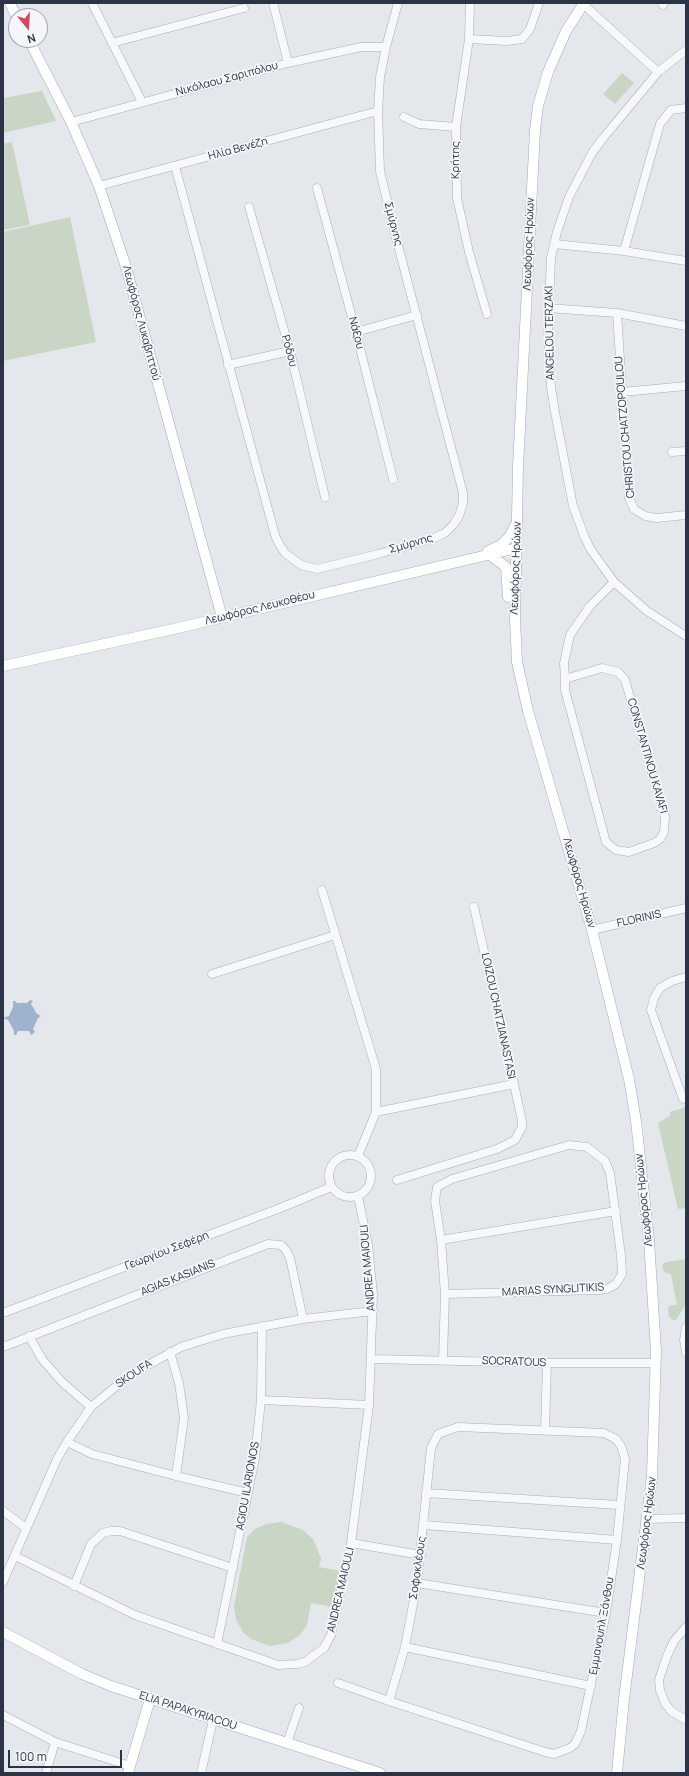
<!DOCTYPE html>
<meta charset="utf-8">
<style>
body{margin:0}
#map{position:relative;width:689px;height:1776px;overflow:hidden;background:#e4e7ec;font-family:Manrope,sans-serif}
canvas{display:block}
.frame{position:absolute;inset:0;border:4px solid #2b3445;pointer-events:none}
.north{position:absolute;left:8px;top:8px;width:40px;height:40px;box-sizing:border-box;background:#f4f6f9;border:1px solid #a4a8b1;border-radius:50%;rotate:162deg;font-size:11px;font-weight:700;line-height:16px;text-align:center;color:#2b3445}
.north::after{content:'';display:block;margin:auto;width:14px;height:18px;background:#d1495b;clip-path:polygon(50% 0,100% 100%,50% 72%,0 100%)}
.scale{position:absolute;left:8px;top:1750px;width:114px;height:18px;box-sizing:border-box;border:2px solid #2b3445;border-top:0;padding-left:5px;font-size:12px;line-height:14px;white-space:nowrap;color:#2b3445;-webkit-text-stroke:3px #f4f6f9;paint-order:stroke}
</style>
<div id="map">
<canvas width="689" height="1776"></canvas>
<div class="frame"></div>
<div class="north">N</div>
<div class="scale">100 m</div>
</div>
<script>
const context = document.querySelector('canvas').getContext('2d');
context.lineJoin = 'round';
function fill(path, color) {
  context.fillStyle = color;
  context.fill(path, 'evenodd');
}
function shape(rows) {
  const path = new Path2D();
  for (const r of rows) {
    if (r.length === 3) {
      path.moveTo(r[0] + r[2], r[1]);
      path.arc(r[0], r[1], r[2], 0, 2 * Math.PI);
      continue;
    }
    path.moveTo(r[0], r[1]);
    for (let i = 2; i < r.length; i += 2) path.lineTo(r[i], r[i + 1]);
  }
  return path;
}
function strokePath(path, color, width, dash) {
  context.strokeStyle = color;
  context.lineWidth = width;
  context.lineCap = dash ? 'butt' : 'round';
  context.setLineDash(dash || []);
  context.stroke(path);
}
function label(font, color, halo, rows, align = 'center') {
  context.font = font + ' Manrope,sans-serif';
  context.lineWidth = 3.5;
  context.setLineDash([]);
  context.textBaseline = 'middle';
  context.strokeStyle = halo;
  context.fillStyle = color;
  for (const [text, x, y, turn = 0] of rows) {
    context.save();
    context.translate(x, y);
    context.rotate((+turn || 0) * Math.PI / 180);
    context.textAlign = isNaN(turn) ? turn : align;
    if (halo) context.strokeText(text, 0, 0);
    context.fillText(text, 0, 0);
    context.restore();
  }
}
fill(shape([
 [622,73,634,83,615,104,603,94],
 [42,91,56,121,3,133,3,98],
 [12,142,30,225,3,230,3,144],
 [70,217,96,342,3,361,3,232],
 [686,1107,686,1208,678,1209,658,1123,670,1116,670,1112],
 [686,1259,686,1304,676,1320,673,1320,669,1317,668,1309,670,1305,677,1305,671,1274,666,1273,663,1270,662,1265,666,1262],
 [281,1522,303,1530,313,1539,321,1558,319,1567,340,1571,332,1607,311,1603,307,1625,300,1635,288,1643,270,1646,251,1639,243,1632,236,1620,234,1606,247,1537,255,1529,266,1524]
]), '#c9d6c5');
fill(shape([
 [30,1000,33,1001,31,1004,37,1014,41,1016,38,1018,33,1029,35,1032,31,1035,29,1031,18,1031,16,1035,14,1035,14,1031,8,1020,3,1018,9,1016,13,1007,13,1001,15,1001,17,1003,27,1003]
]), '#9fb4cc');
const minor = shape([
 [92,3,142,102],
 [273,3,288,63],
 [470,3,469,39,456,127,457,198,469,252,487,314],
 [583,4,658,72],
 [663,5,664,3],
 [469,39,507,41,522,39,530,29,539,3],
 [112,43,244,8],
 [686,50,658,72,604,137,592,153,569,197,557,232,551,258,548,329,551,387,555,412,573,506,585,538,591,550,614,582,647,611,686,636],
 [404,117,419,124,456,127],
 [71,122,288,63,361,47,386,47],
 [175,166,269,513,276,538,281,547,285,553,301,565,317,569,378,554,434,538,445,533,453,525,459,516,463,503,463,493,394,230,380,171,378,111,380,77,386,47,398,3],
 [99,186,378,111],
 [317,188,356,332,393,479],
 [249,207,290,351,325,497],
 [554,244,624,251,686,261],
 [624,251,660,124,671,110,686,108],
 [548,308,617,313,686,326],
 [617,313,629,498,634,509,645,516,657,518,686,515],
 [356,332,417,315],
 [228,365,290,351],
 [622,392,686,386],
 [672,452,686,451],
 [565,679,602,668,618,672,625,680,665,817,664,832,660,839,654,843,629,852,616,850,606,842,565,690,565,679,564,663,570,635,590,606,614,582],
 [322,890,376,1069,376,1112,358,1156],
 [592,930,686,908],
 [212,974,335,935],
 [683,1099,651,1010,654,998,660,988,672,981,686,977],
 [376,1112,514,1084,474,907],
 [350,1176,21],
 [397,1180,497,1149,515,1140,522,1127,522,1121,514,1084],
 [441,1240,616,1211],
 [3,1313,283,1207,331,1187],
 [686,1327,684,1340,686,1352],
 [29,1336,42,1359,62,1382,91,1407],
 [3,1347,268,1244,281,1245,286,1250,290,1258,303,1319],
 [371,1359,547,1363,656,1363],
 [443,1359,445,1294,441,1240,435,1201,437,1187,452,1179,569,1145,587,1147,605,1161,610,1173,621,1255,622,1274,616,1284,607,1289,599,1290,445,1294],
 [261,1400,369,1405],
 [545,1431,547,1363],
 [67,1442,92,1454,176,1476,184,1418,179,1383,170,1352],
 [176,1476,248,1493],
 [426,1493,619,1505],
 [3,1511,26,1528],
 [648,1519,686,1518],
 [424,1525,617,1540],
 [351,1543,421,1555],
 [15,1556,135,1615,278,1665,297,1664,305,1662,324,1648,331,1635,351,1543,369,1405,373,1294,368,1245,358,1196],
 [3,1582,57,1459,67,1442,91,1407,130,1375,181,1347,223,1334,303,1319,373,1311],
 [417,1583,606,1613],
 [74,1586,91,1544,103,1533,111,1531,120,1531,233,1568],
 [686,1627,674,1641,667,1656,659,1680,660,1690,665,1703,671,1711,686,1720],
 [217,1644,255,1458,261,1400,262,1326],
 [405,1647,591,1686],
 [338,1683,389,1701,545,1752,554,1754,570,1748,575,1744,581,1731,606,1613,617,1540,625,1459,621,1446,616,1439,604,1433,458,1427,438,1434,431,1448,417,1583,405,1647,389,1701],
 [3,1715,55,1742,130,1766],
 [287,1743,299,1708],
 [46,1773,55,1742],
 [201,1773,213,1720]
]);
const major = shape([
 [10,3,16,16],
 [584,3,566,31,548,72,538,106,535,130,518,467,515,619,517,662,528,711,592,930,629,1079,636,1121,649,1240,656,1351,652,1476,624,1699,617,1773],
 [29,40,71,122,99,186,126,267,222,617],
 [488,551,501,545,509,537,516,524],
 [490,555,506,567,508,597],
 [3,666,178,628,517,548],
 [3,1632,82,1674,111,1686,380,1773],
 [128,1773,150,1699]
]);
strokePath(minor, '#a9aeb7', 9);
strokePath(major, '#a3abb8', 11);
strokePath(minor, '#f7f8fa', 8);
strokePath(major, '#fff', 10);
label('11px', '#2b3445', '#f4f6f9', [
 ["Νικόλαου Σαριπόλου",227,79,-15],
 ["Ηλία Βενέζη",238,149,-15],
 ["Κρήτης",456,160,-90],
 ["Σμύρνης",393,224,76],
 ["Λεωφόρος Ηρώων",529,244,-88],
 ["Λεωφόρος Λυκαβηττού",141,323,75],
 ["Νάξου",356,333,75],
 ["ANGELOU TERZAKI",550,333,-91],
 ["Ρόδου",289,351,75],
 ["CHRISTOU CHATZOPOULOU",625,427,-95],
 ["Σμύρνης",411,544,-16],
 ["Λεωφόρος Ηρώων",516,568,-88],
 ["Λεωφόρος Λευκοθέου",260,608,-14],
 ["CONSTANTINOU KAVAFI",647,756,74],
 ["Λεωφόρος Ηρώων",579,883,74],
 ["FLORINIS",639,919,-13],
 ["LOIZOU CHATZIANASTASI",498,1016,78],
 ["Λεωφόρος Ηρώων",644,1200,-96],
 ["Γεωργίου Σεφέρη",167,1251,-21],
 ["ANDREA MAIOULI",368,1268,-95],
 ["AGIAS KASIANIS",178,1278,-22],
 ["MARIAS SYNGLITIKIS",553,1290,-3],
 ["SOCRATOUS",514,1362,2],
 ["SKOUFA",134,1374,-34],
 ["AGIOU ILARIONOS",248,1486,-80],
 ["Λεωφόρος Ηρώων",647,1523,-83],
 ["Σοφοκλέους",418,1568,-82],
 ["ANDREA MAIOULI",341,1590,-77],
 ["Εμμανουήλ Ξάνθου",602,1626,-80],
 ["ELIA PAPAKYRIACOU",188,1711,18]
]);
</script>
